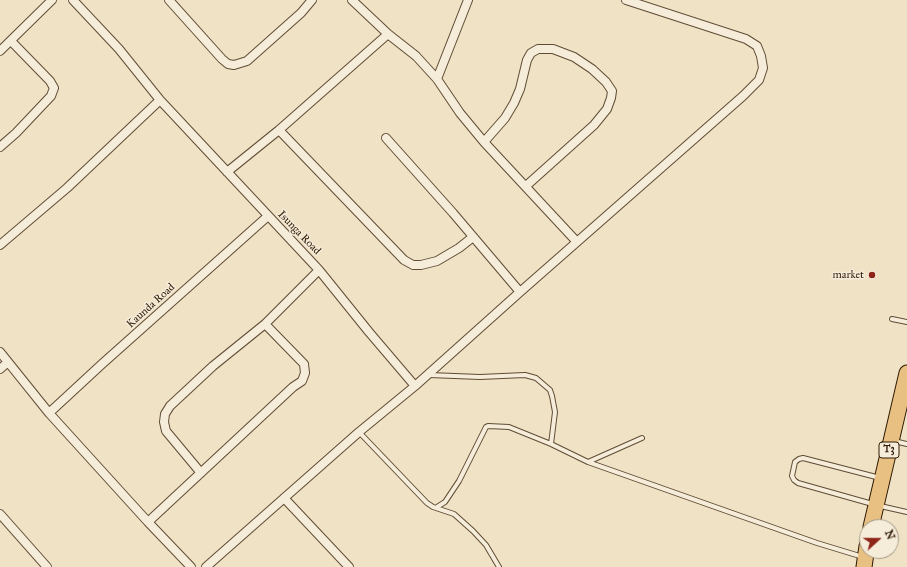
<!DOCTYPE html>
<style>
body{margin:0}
#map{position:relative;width:907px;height:567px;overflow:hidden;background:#efe2c5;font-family:"IM FELL Great Primer",serif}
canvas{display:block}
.north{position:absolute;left:859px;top:519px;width:40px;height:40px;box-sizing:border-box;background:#f5ecd9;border:1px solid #a69884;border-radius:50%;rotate:69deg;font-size:11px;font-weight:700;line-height:16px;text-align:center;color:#301a05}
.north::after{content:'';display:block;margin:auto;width:14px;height:18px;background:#8f2418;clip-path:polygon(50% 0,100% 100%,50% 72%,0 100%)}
</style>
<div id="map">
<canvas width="907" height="567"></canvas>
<div class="north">N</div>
</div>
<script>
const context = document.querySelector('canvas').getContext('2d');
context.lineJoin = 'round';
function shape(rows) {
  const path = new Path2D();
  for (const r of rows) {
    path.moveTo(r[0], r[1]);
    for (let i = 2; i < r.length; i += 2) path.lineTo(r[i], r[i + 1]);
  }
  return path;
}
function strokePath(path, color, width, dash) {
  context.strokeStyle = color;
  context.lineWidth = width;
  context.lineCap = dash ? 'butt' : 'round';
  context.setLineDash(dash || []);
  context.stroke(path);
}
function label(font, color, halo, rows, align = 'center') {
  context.font = font + ' "IM FELL Great Primer",serif';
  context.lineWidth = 3;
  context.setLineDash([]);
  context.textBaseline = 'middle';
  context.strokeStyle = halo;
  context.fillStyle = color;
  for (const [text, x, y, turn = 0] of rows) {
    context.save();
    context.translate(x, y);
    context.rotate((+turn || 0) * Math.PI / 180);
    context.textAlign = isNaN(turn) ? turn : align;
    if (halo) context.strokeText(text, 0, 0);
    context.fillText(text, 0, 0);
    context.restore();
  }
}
const lane = shape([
 [892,319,907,322],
 [429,375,480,377,525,375,536,378,550,390,552,396,555,412,551,444],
 [359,432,427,503,433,507,454,514,473,531,486,545,499,567],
 [894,441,907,444],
 [588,462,642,438],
 [880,478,803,458,799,459,795,462,792,476,794,480,798,483,876,505,907,512],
 [437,507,445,502,459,481,486,427,488,426,509,427,551,444,588,462,817,543,863,557]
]);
const street = shape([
 [73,0,119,49,160,100,319,270,369,332,415,386],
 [169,0,222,59,228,64,234,65,247,61,301,13,312,0],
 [352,0,388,34,416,56,437,79,460,113,484,142,577,242],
 [0,51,52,0],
 [437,79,468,0],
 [279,130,404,260,413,265,421,265,437,261,459,248,473,237],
 [386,138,453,213,520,292],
 [484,142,505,118,514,103,520,89,527,60,531,53,538,49,553,49,574,57,592,69,606,82,612,91,611,98,607,109,594,125,526,186],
 [0,147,16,133,51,96,54,88,50,81,11,41],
 [227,172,279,130,388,34],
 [0,245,67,188,160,100],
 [0,352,49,413,148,522,191,567],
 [0,369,8,362],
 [49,413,102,364,268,216],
 [201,473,166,431,164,422,165,414,170,406,213,366,265,324,319,270],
 [284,498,349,567],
 [0,514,47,567],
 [148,522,293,387,302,381,305,373,304,364,265,324],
 [206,567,359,432,415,386,520,292,743,96,759,80,763,68,761,56,757,46,746,39,626,0]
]);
const highway = shape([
 [871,527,907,373],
 [864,567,867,546]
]);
strokePath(lane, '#604c35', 6);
strokePath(street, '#604c35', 10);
strokePath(highway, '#301a05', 17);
strokePath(lane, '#f5ecd9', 4);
strokePath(street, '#f5ecd9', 8);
strokePath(highway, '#e8c182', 15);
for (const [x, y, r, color] of [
 [872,275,4,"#8f2418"]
]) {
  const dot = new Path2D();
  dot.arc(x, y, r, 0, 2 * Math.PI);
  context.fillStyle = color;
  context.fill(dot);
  strokePath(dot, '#f5ecd9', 1.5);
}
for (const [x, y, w] of [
 [889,450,20]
]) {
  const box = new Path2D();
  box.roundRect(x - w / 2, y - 8, w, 16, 3);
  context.fillStyle = '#f5ecd9';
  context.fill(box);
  strokePath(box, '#301a05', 1);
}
label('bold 10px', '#301a05', null, [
 ["T3",889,450]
]);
label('11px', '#301a05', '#f5ecd9', [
 ["Isunga Road",299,233,46],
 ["Kaunda Road",151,306,-42]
]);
label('11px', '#301a05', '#f5ecd9', [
 ["market",864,275]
], 'right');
</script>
